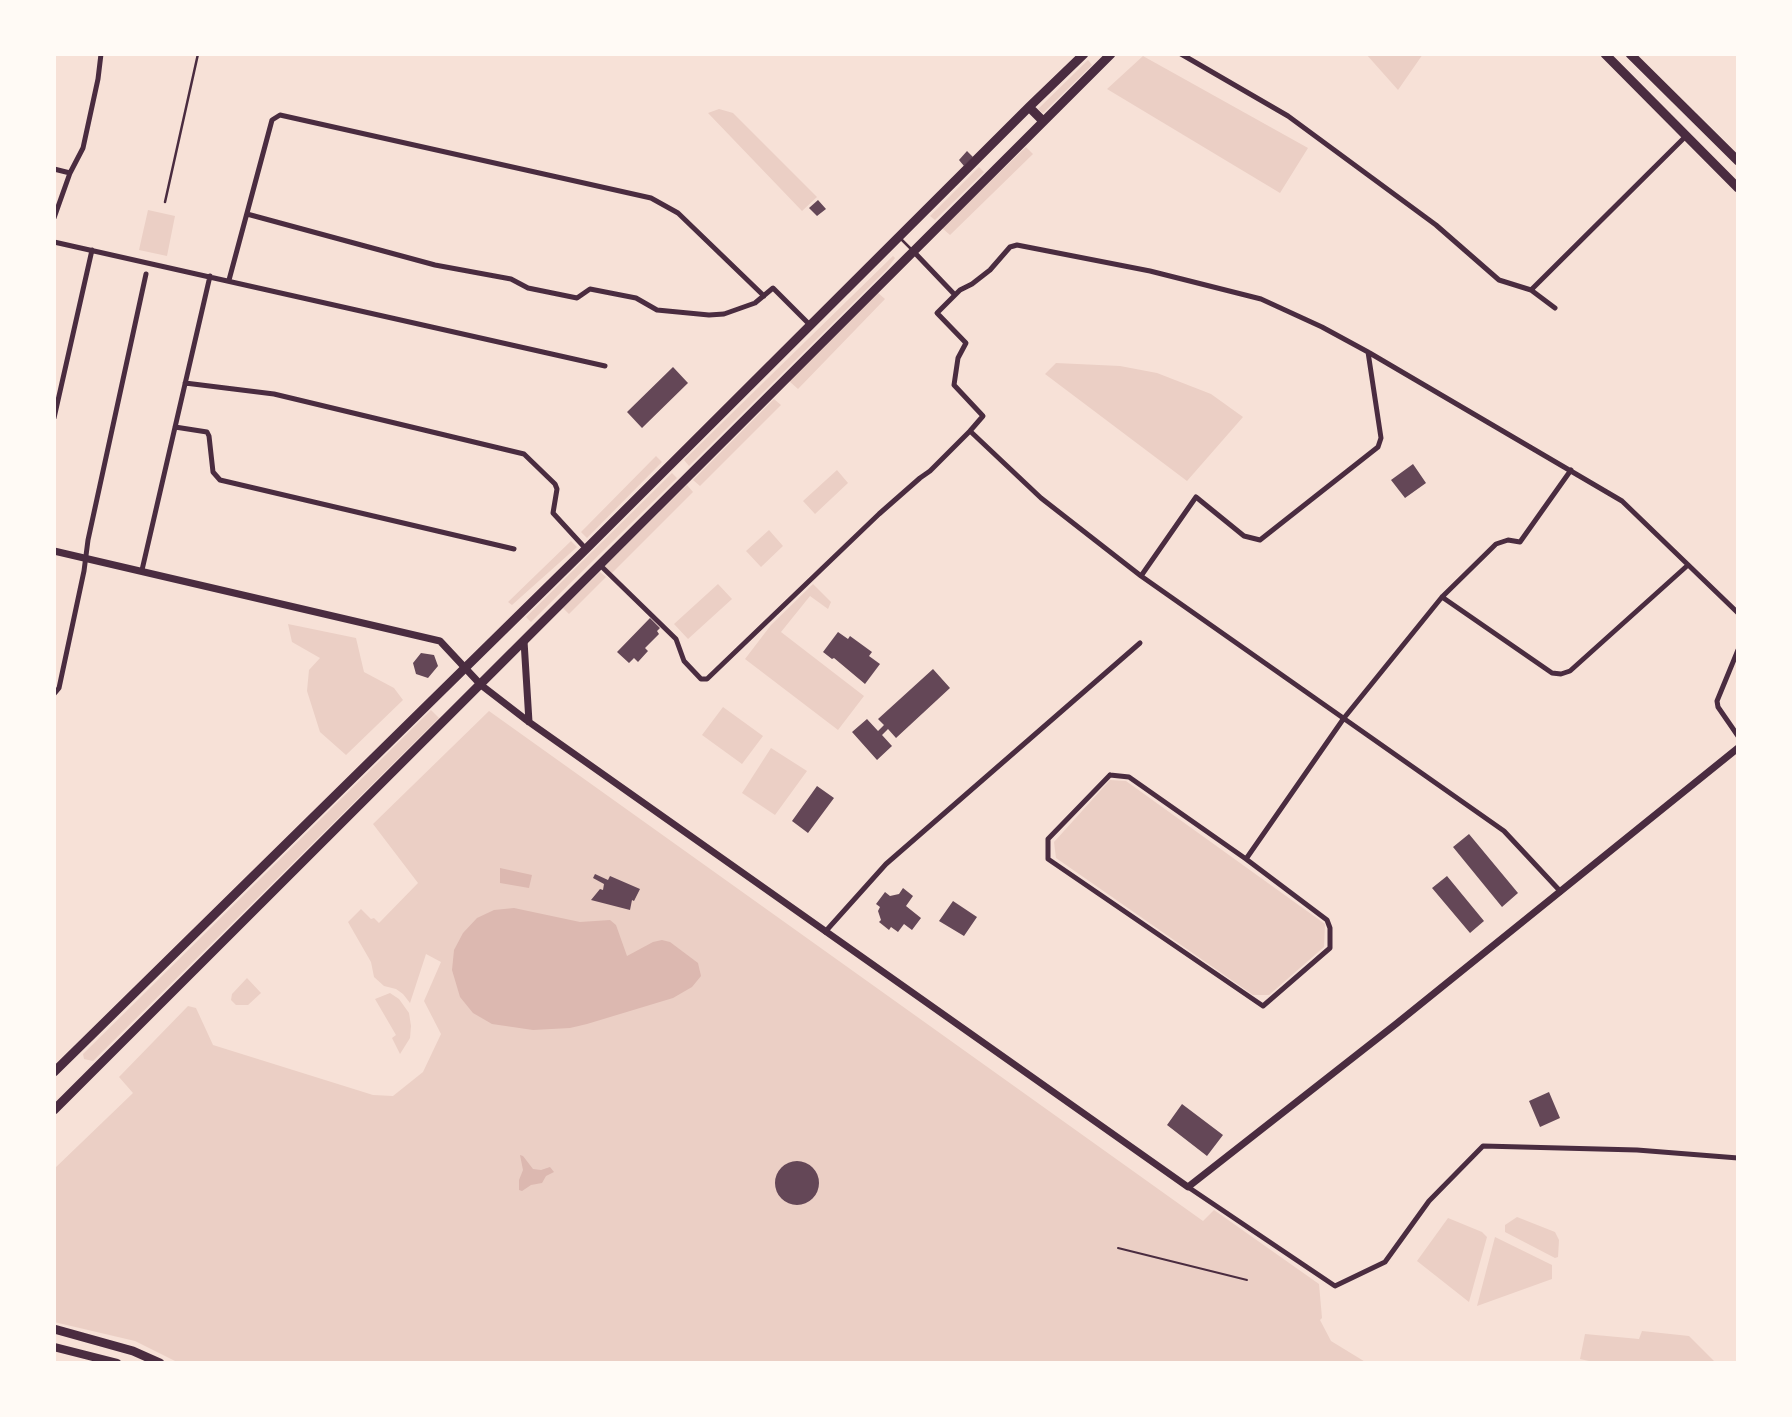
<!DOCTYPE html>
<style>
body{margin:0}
#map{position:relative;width:1792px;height:1417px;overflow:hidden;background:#f7e1d7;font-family:"DejaVu Sans",sans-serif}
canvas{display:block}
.frame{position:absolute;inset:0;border:56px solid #fffaf5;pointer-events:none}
</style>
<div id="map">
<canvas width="1792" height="1417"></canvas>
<div class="frame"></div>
</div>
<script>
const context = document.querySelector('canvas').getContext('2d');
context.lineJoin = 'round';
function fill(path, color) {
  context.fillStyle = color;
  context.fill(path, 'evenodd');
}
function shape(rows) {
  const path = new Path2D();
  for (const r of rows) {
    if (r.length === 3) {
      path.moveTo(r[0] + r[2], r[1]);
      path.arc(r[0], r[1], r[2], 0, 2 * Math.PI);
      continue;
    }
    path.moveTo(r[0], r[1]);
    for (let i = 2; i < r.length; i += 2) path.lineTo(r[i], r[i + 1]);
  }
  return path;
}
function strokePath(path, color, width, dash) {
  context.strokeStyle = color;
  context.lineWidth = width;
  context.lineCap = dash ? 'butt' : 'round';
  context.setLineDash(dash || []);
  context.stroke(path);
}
fill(shape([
 [1366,54,1423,54,1398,90],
 [1143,56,1308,148,1280,193,1107,89],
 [1088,60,1092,65,1043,113,1038,109],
 [719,109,733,113,817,197,802,211,708,113],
 [1026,147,1033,154,950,235,942,228],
 [979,167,984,172,935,220,930,216],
 [148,210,175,216,167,256,139,250],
 [893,256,895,258,887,269,689,466,684,460],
 [877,292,885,299,798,389,789,381],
 [1056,363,1120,366,1157,373,1211,394,1243,417,1187,481,1045,374],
 [774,399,781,405,700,486,693,480],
 [656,456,662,462,587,538,581,532],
 [837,470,848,483,815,514,803,501],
 [672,473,677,478,531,622,526,617],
 [687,485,693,492,611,574,604,567],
 [769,530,783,546,761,567,746,551],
 [571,541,577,547,512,605,508,602],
 [600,572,606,577,569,614,563,608],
 [718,584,732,599,688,639,674,624],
 [813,584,831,602,828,609,810,596,781,632,864,696,838,730,745,659,771,625],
 [288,624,356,638,364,672,394,688,403,700,346,755,320,732,307,691,309,670,320,658,292,642],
 [723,707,763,736,742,764,702,735],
 [431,710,439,718,93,1061,84,1059,83,1054],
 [489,711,1203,1221,1214,1210,1319,1284,1322,1318,1320,1320,1331,1341,1367,1363,179,1363,135,1341,54,1322,54,1169,133,1093,119,1077,188,1006,196,1008,213,1045,373,1095,393,1096,423,1072,441,1034,424,1001,441,962,426,954,410,1003,403,994,396,989,384,986,374,977,371,962,348,922,361,909,371,919,374,918,379,923,418,883,373,824],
 [771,748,807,771,775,815,742,793],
 [1110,780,1126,781,1325,924,1324,947,1269,995,1253,995,1056,858,1054,842],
 [247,978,261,993,248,1005,236,1005,231,1000,232,994],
 [390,993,399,999,409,1013,411,1026,410,1038,400,1054,392,1038,396,1035,375,999],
 [1517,1217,1555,1232,1559,1240,1558,1257,1555,1258,1505,1232,1505,1225],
 [1448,1218,1482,1232,1487,1237,1469,1302,1417,1261],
 [1495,1237,1552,1265,1552,1279,1477,1306],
 [1642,1331,1689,1336,1716,1363,1598,1363,1580,1359,1585,1334,1639,1339]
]), '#ebcfc5');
fill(shape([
 [500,868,532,875,529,888,500,883],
 [514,908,580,922,610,920,616,925,627,956,653,942,662,940,670,942,698,963,701,976,692,987,673,998,587,1024,570,1028,533,1030,492,1024,473,1013,460,997,452,970,454,950,463,933,477,918,494,910],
 [520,1155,523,1156,533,1169,541,1170,550,1167,554,1172,546,1176,542,1183,531,1185,522,1191,519,1190,519,1180,523,1170]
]), '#dcb8b0');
fill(shape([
 [967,151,973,157,964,166,959,160],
 [818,200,826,209,817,216,809,208],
 [673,367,688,383,642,428,627,412],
 [1413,464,1426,483,1405,498,1391,480],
 [650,618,660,628,657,631,659,634,645,648,648,651,638,662,634,658,629,663,617,652],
 [838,632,848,639,850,636,872,652,869,656,880,664,865,684,834,658,832,659,823,652],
 [421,653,434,655,438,666,428,678,416,674,413,663],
 [933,669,950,688,896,738,888,729,882,735,892,746,877,760,852,732,867,719,878,731,884,725,878,719],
 [817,786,834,798,808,833,792,821],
 [1469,834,1518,893,1502,907,1453,847],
 [595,874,608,880,610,876,640,889,634,901,632,900,630,910,591,900,600,889,603,890,604,884,593,878],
 [1447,876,1484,921,1470,933,1432,888],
 [903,888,913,896,906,906,921,918,912,930,904,924,898,932,891,927,889,930,879,922,881,920,878,911,880,907,876,904,885,892,890,896,899,894],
 [953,901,977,917,964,936,939,921],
 [1549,1092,1560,1118,1540,1127,1529,1101],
 [1182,1104,1223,1135,1207,1156,1167,1125],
 [797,1183,22]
]), '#644757');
strokePath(shape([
 [1118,1248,1247,1280]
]), '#4a2c40', 2);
strokePath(shape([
 [165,202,198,54],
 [901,239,911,249]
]), '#4a2c40', 2.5);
strokePath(shape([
 [1181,54,1288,116,1436,225,1499,280,1531,290,1686,136],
 [54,169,70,173],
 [247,214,435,265,511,279,528,288,577,298,590,289,636,298,657,310,709,315,724,314,755,303,773,288,810,325],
 [54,218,70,173,83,148,98,79,101,54],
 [54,242,605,366],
 [914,252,955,295],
 [229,280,272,120,280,115,651,198,678,213,764,296],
 [1531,290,1555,308],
 [185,383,274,394,524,454,555,484,557,489,553,513,586,549],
 [54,418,92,250],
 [175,427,207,432,209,436,213,472,220,480,514,549],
 [601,566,676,639,684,661,701,679,707,679,879,514,920,478,930,471,970,431],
 [142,570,210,276],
 [1141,576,1196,497,1244,536,1260,540,1378,447,1381,438,1368,352],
 [1442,597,1552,673,1561,674,1570,671,1688,565],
 [1738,650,1717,701,1718,707,1738,736],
 [54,694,59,688,84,571,88,540,146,274],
 [1110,775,1129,777,1246,859,1327,920,1330,928,1330,948,1263,1006,1048,859,1048,839,1110,775],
 [1246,859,1344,718,1442,597,1496,544,1508,540,1520,542,1571,470],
 [1561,892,1504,831,1141,576,1041,498,970,431,983,416,954,385,958,358,966,343,937,313,960,290,972,284,990,270,1010,247,1017,245,1150,271,1261,299,1322,327,1368,352,1622,501,1738,613],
 [825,932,886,864,1140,643],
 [1188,1187,1335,1286,1385,1262,1429,1201,1483,1146,1637,1150,1738,1158]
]), '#4a2c40', 5);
strokePath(shape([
 [54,551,440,641,481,685,529,722,1188,1187,1396,1024,1738,748],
 [524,641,529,722]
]), '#4a2c40', 7);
strokePath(shape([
 [54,1347,117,1363]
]), '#4a2c40', 8);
strokePath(shape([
 [1605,54,1738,188],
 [1630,54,1738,161],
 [1029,107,1043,121],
 [54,1072,586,549,1029,107,1084,54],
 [54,1110,1111,54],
 [54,1329,133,1351,160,1363]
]), '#4a2c40', 9);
</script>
